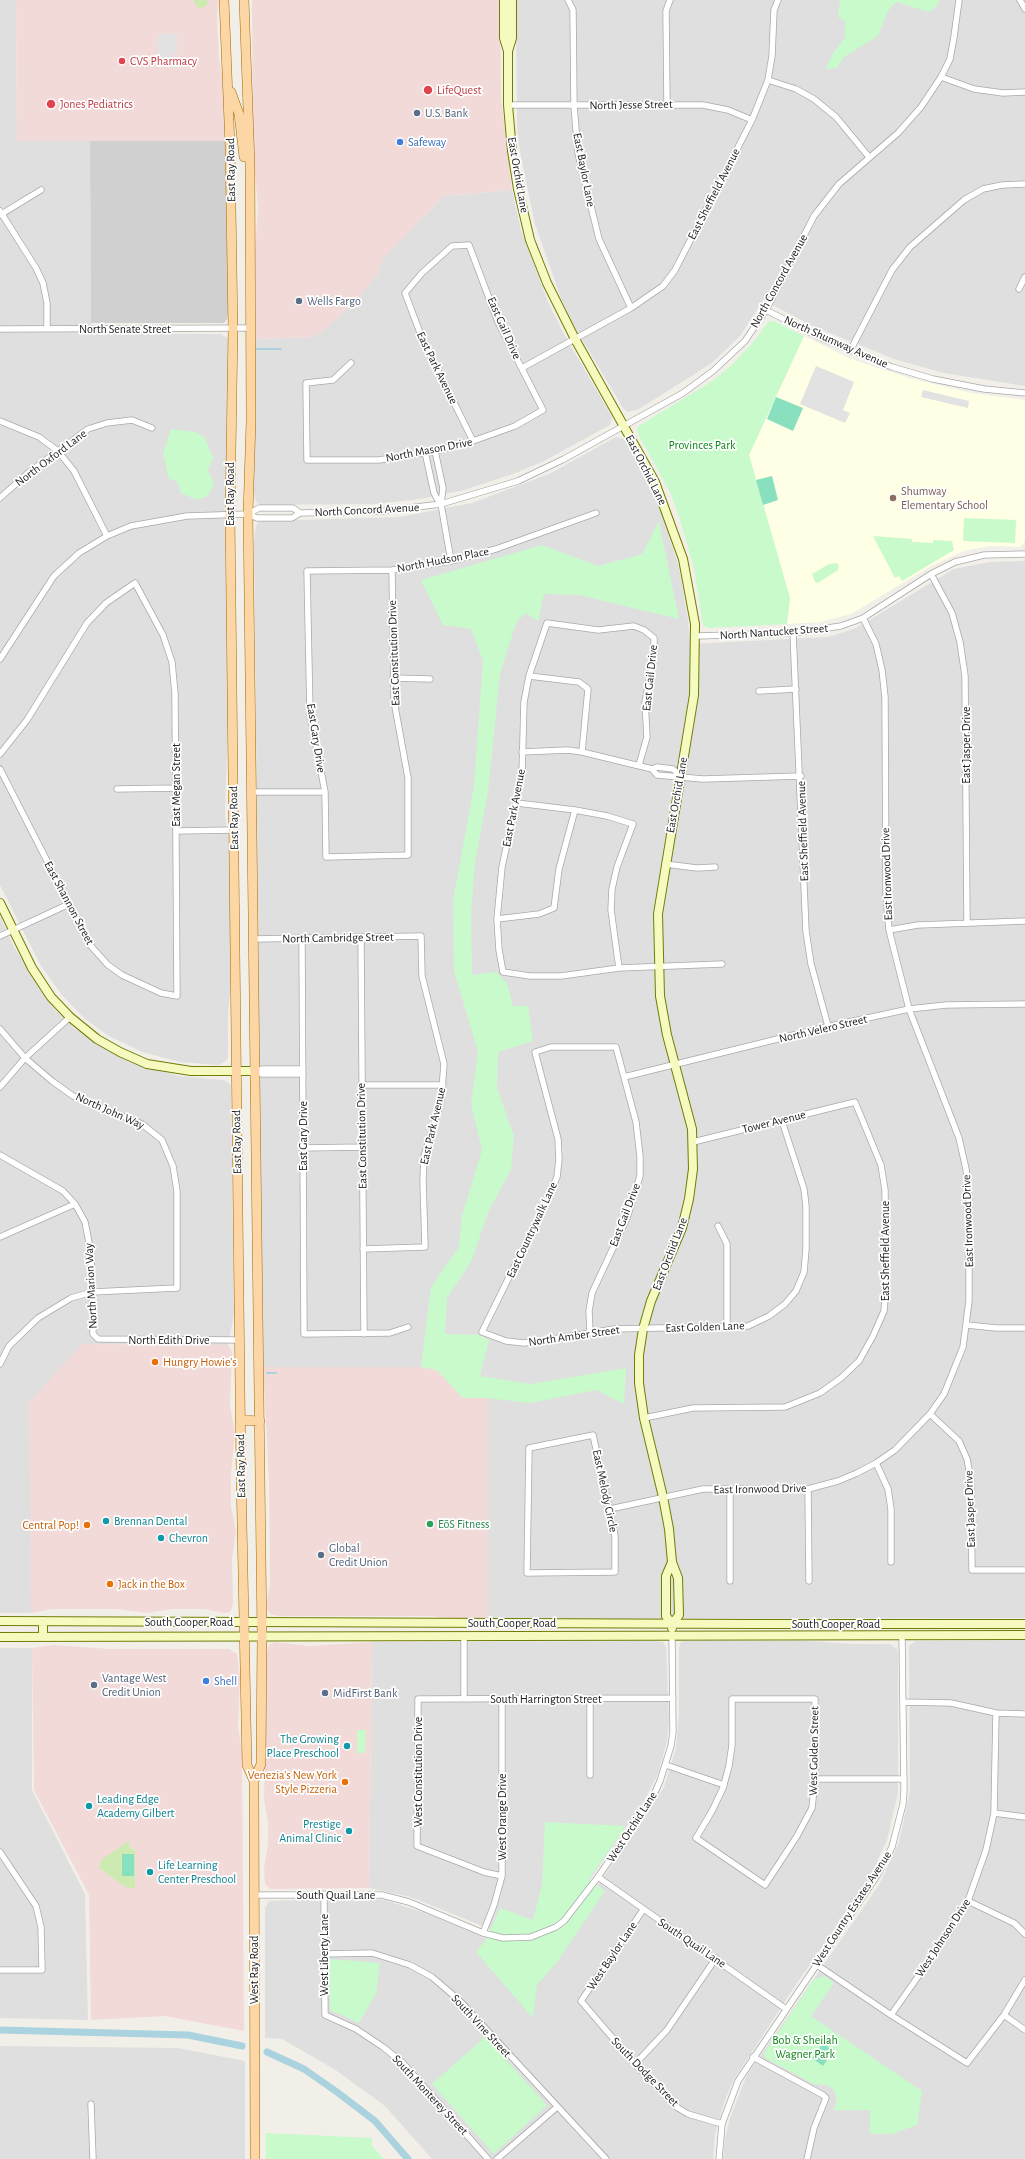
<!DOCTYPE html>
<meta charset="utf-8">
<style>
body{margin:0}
canvas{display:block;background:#f2efe9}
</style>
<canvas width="1025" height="2159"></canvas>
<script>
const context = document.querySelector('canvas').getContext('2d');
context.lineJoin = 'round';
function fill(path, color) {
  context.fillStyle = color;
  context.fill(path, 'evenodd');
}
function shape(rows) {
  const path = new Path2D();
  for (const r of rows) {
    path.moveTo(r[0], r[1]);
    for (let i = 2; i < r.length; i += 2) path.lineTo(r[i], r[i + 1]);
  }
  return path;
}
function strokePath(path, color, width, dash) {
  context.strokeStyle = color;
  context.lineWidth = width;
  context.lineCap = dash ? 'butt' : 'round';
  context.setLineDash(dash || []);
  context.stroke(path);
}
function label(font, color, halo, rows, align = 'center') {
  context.font = font + ' "Alegreya Sans",sans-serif';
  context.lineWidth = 3.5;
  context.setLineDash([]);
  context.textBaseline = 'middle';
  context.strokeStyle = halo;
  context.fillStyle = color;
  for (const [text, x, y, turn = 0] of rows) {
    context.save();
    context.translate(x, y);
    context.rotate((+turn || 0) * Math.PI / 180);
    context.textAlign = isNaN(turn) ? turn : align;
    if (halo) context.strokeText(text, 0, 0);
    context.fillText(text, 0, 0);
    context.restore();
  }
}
fill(shape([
 [0,0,16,0,17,141,90,141,91,322,93,334,220,334,228,338,225,529,228,720,225,813,229,846,231,981,228,1012,228,1056,227,1060,219,1065,180,1062,142,1052,109,1036,85,1019,62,995,41,966,0,885],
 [516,0,1025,0,1025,386,944,373,894,359,815,327,763,300,741,335,712,363,639,409,627,412,623,408,574,326,561,298,535,224,521,157,517,127],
 [512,190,521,230,548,302,564,334,612,417,610,425,544,461,513,474,464,490,420,499,375,504,260,505,256,502,254,493,256,339,311,337,376,277,384,257,444,196],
 [616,437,624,439,628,445,662,513,679,567,688,620,690,644,828,637,856,628,954,569,990,562,1025,561,1025,1618,487,1619,463,1398,437,1370,421,1367,263,1367,254,541,256,526,258,522,263,521,400,517,472,503,549,474],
 [0,916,14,947,41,991,54,1009,74,1028,95,1043,132,1063,179,1076,223,1080,230,1084,231,1087,234,1314,228,1345,82,1344,31,1613,0,1613],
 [1025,1640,1025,2159,723,2159,725,2139,730,2118,747,2075,879,1885,899,1842,910,1792,909,1646,916,1641],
 [656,1641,663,1642,666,1647,669,1722,667,1741,658,1774,643,1803,580,1894,558,1919,497,1932,411,1897,369,1888,372,1642],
 [685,1641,809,1641,853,1644,890,1644,897,1649,898,1656,898,1793,887,1840,868,1881,797,1983,733,2081,725,2100,715,2134,713,2159,432,2159,385,2106,334,2069,282,2039,265,2038,265,1908,269,1901,363,1898,385,1900,425,1913,493,1941,592,1893,636,1831,664,1787,676,1748,679,1714,679,1648,681,1642],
 [0,1648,32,1648,32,1790,85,1894,88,2020,0,2018],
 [0,2046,178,2048,245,2061,245,2159,0,2159]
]), '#e0dfdf');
fill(shape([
 [16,0,219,0,217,15,219,59,223,80,225,141,17,141],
 [252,0,500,0,501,97,512,190,444,196,384,257,376,277,351,305,322,332,310,337,256,339,255,250,258,207,253,155],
 [82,1344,228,1345,232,1351,230,1406,235,1433,231,1474,231,1506,236,1531,232,1559,233,1605,230,1612,224,1613,204,1609,172,1609,147,1613,117,1609,52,1609,31,1613,29,1402],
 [263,1367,421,1367,437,1370,463,1398,487,1398,487,1619,452,1619,432,1616,279,1616,270,1614,266,1607,270,1584,269,1480],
 [275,1642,309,1646,372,1642,369,1888,274,1889,270,1889,265,1884,264,1868,268,1844,268,1822,264,1799,267,1652,269,1645],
 [54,1645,110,1649,229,1649,237,1654,240,1678,238,1727,242,1750,244,2031,165,2016,91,2020,89,1895,34,1790,32,1648]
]), '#f2dad9');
fill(shape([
 [804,336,851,359,909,378,971,393,1025,400,1025,540,1023,544,1020,547,990,546,964,551,931,566,851,614,820,622,787,624,790,598,749,455]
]), '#ffffe5');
fill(shape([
 [90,141,225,141,228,313,227,319,224,323,91,323]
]), '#d0d0d0');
fill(shape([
 [193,0,207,0,208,2,206,6,201,8,197,7],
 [129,1841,130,1849,135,1849,135,1888,127,1888,99,1868,101,1860]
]), '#cdebb0');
fill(shape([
 [840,0,939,0,938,5,929,12,896,2,888,11,878,36,843,58,837,68,826,69,832,55,845,37,845,21,838,17],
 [774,321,804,336,749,455,790,598,787,624,708,628,703,625,694,568,681,523,671,494,638,434,637,427,714,380,734,363,755,340,768,322],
 [171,429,196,432,205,438,213,458,208,470,214,484,208,496,197,500,181,493,177,481,169,479,163,454],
 [964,518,1016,520,1015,543,963,541],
 [659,521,679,619,579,595,544,594,538,621,525,613,516,623,500,674,488,792,475,863,471,913,472,975,496,972,507,983,513,1006,528,1006,533,1041,498,1052,497,1088,514,1136,511,1170,489,1210,471,1262,447,1298,445,1334,479,1335,489,1340,480,1376,530,1384,626,1368,624,1404,596,1390,530,1403,487,1398,463,1398,437,1370,421,1367,431,1287,459,1247,462,1216,482,1150,471,1104,478,1052,454,971,453,900,474,786,483,661,471,629,443,625,421,580,542,545,598,566,642,554],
 [873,536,912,539,912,542,933,543,933,540,952,541,954,550,902,581,899,576,895,578],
 [837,563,839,566,838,570,818,583,815,582,812,574,829,564],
 [357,1730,366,1730,365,1753,357,1753],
 [545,1822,626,1826,589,1879,605,1891,557,1962,537,1985,533,2018,476,1952,485,1941,500,1908,533,1920,542,1885],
 [329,1959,380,1963,376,1994,359,2023,330,2010],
 [825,1976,834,1983,811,2016,922,2091,917,2125,892,2134,870,2134,870,2110,834,2110,837,2098,833,2089,827,2085,814,2084,765,2058,764,2053,814,1979],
 [485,2037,547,2105,494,2154,432,2084],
 [266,2133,372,2138,372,2146,384,2159,266,2159]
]), '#c8facc');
fill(shape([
 [776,397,803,408,793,431,767,419],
 [772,476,778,500,763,505,756,480],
 [122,1854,134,1854,134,1876,122,1876],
 [823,2043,833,2051,823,2066,812,2058]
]), '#88e0be');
fill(shape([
 [177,33,177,54,171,54,171,57,177,58,177,68,172,69,157,58,158,35],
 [816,366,854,382,843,410,850,413,845,423,800,404],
 [923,390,969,401,968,408,921,397]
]), '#e2e2e2');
strokePath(shape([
 [255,349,281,349],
 [267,1373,276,1373]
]), '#aad3df', 2);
strokePath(shape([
 [0,2030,188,2035,242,2046],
 [267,2052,304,2069,337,2092,375,2121,408,2159]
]), '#aad3df', 7);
const street = shape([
 [568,0,573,10,574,106,578,153,599,239,631,308],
 [1020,0,1025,9],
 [941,77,974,89,1003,93,1025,92],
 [768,80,796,89,814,99,836,117,869,157],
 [667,104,666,11,670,0],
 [508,105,703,105,728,110,752,120],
 [0,211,36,268,43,283,47,303,47,329],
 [0,215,41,190],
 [1019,289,1025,277],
 [766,310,819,337,892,367,933,379,984,389,1025,393],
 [0,329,250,328],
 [850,351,892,270,910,247,964,200,983,189,1002,185,1025,184],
 [351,363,333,380,306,383,307,460,379,460,435,451,473,441,515,426,543,410,498,322,469,245,452,246,422,273,405,293,422,338,473,441],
 [522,368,631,308,663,286,675,270,752,120,768,80,772,56,774,10,778,0],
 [0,421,39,437,58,451,74,471,107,536],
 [435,451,443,488,441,504,451,561],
 [425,452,434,493,440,504],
 [0,498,28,473,88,429,107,423,132,420,152,428],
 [248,514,259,508,293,508,300,513],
 [392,570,394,701,408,778,408,855,326,857,325,792,310,714,307,571,392,570,451,561,496,549,596,513],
 [931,574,952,613,960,642,965,676,967,923],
 [793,633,806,931,811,964,828,1026],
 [697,636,793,633,841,626,863,618,931,574,955,562,984,555,1025,554],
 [0,659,54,576,79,553,107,536,131,526,187,516,248,514,257,518,292,518,300,513,384,511,441,504,518,481,564,459,683,393,713,371,745,341,766,310,814,216,839,184,898,133,921,107,941,77,950,59,954,37,959,0],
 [529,676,579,682,588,689,582,752],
 [393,678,430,679],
 [759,691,796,689],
 [522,752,568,750,582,752,652,769,657,767,673,769,681,776],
 [0,754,27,720,87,623,106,603,135,583,163,635,172,662,175,694,177,996,161,993,122,975,108,965,90,945,0,769],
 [639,765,647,737,645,702,654,656,654,638,644,630,634,626,598,630,547,623,529,676,524,702,522,775,502,867,497,919,499,950,503,972,530,976,561,976,619,968,722,964],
 [652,769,657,775,703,779,801,776],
 [117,789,176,788],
 [252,792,325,792],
 [517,803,575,810,607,816,633,824,617,867,612,889,611,910,619,968],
 [176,831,234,830],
 [665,864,697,868,715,867],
 [497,919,539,914,554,908,559,869,575,810],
 [889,930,918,925,1025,921],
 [0,936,69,904],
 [302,938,304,1334,390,1333,408,1327],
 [361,938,364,1334],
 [254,939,421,936,422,976,444,1064,441,1102,424,1156,423,1181,425,1247,363,1249],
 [0,1029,25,1058,52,1081,73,1096,142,1124,162,1140,173,1166,177,1191,177,1288,92,1292,71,1298,38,1318,9,1346,0,1364],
 [255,1071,262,1074,303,1074],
 [255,1071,263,1069,303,1069],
 [624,1077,826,1027,909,1009,946,1005,1025,1004],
 [361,1085,443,1085],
 [0,1087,25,1058,70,1017],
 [303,1148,362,1147],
 [0,1155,63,1191,75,1204,85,1222,91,1253,93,1334,98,1339,239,1340],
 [718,1226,727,1244,727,1328],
 [0,1237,75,1204],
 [967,1325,996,1328,1025,1328],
 [590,1333,589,1311,592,1293,627,1218,640,1176,640,1156,636,1122,616,1047,551,1047,535,1052,558,1139,559,1159,557,1177,549,1196,482,1332,506,1341,524,1343,540,1341,590,1333,614,1329,748,1326,769,1316,785,1304,796,1291,804,1272,806,1249,806,1206,804,1189,782,1121],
 [930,1414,959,1441,967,1459,971,1481,972,1570,1025,1570],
 [644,1418,693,1408,785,1407,820,1393,841,1378,859,1361,873,1336,884,1311,886,1286,885,1190,881,1165,855,1102,693,1142],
 [593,1435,615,1536,615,1572,527,1573,529,1448,593,1435],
 [876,1463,888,1489,891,1509,891,1562],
 [730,1489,730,1581],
 [808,1489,809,1581],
 [610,1509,703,1489,808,1489,838,1481,857,1473,876,1463,895,1450,930,1414,944,1394,963,1347,969,1301,969,1199,966,1169,959,1138,909,1009,889,930,886,895,885,697,882,670,876,644,863,618],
 [464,1699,464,1636],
 [732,1699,815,1699,815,1779,812,1808,797,1836,765,1885,696,1838,712,1811,723,1788,729,1766,732,1745,732,1699],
 [903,1702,951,1703,996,1713,1025,1714],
 [666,1765,724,1785],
 [590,1775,590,1700],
 [815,1779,904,1779],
 [994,1813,1025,1817],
 [0,1852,36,1906,41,1927,42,1970,0,1970],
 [502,1876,484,1872,417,1846,418,1699,673,1698],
 [598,1877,786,2009],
 [324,1894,325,2015,356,2029,383,2047,403,2063,488,2159],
 [254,1895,382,1895,409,1902,483,1933,503,1938,531,1937,556,1927,564,1921,598,1877,652,1799,660,1781,671,1746,673,1732,672,1635],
 [968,1901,1014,1923,1025,1934],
 [643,1910,581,2001,635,2064,678,2108,688,2114,722,2124],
 [483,1933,494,1905,502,1876,502,1699],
 [324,1954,372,1953,410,1965,432,1977,460,2001,606,2159],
 [817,1965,891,2015,967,2063,1004,2015,1025,1980],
 [891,2015,948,1934,968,1901,986,1850,994,1813,996,1713],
 [1004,2015,1025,2030],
 [753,2057,823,2095,826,2098,814,2128,807,2159],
 [635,2064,667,2030,716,1958],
 [91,2104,93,2159],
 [497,2159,557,2107],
 [719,2159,722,2124,738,2081,878,1874,892,1847,903,1804,904,1791,902,1635]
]);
const secondary = shape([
 [504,0,504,38,508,51,508,105,512,151,518,189,530,240,547,283,575,339,655,482,683,559,695,624,694,695,658,914,660,996,667,1035,692,1129,693,1169,689,1199,682,1228,651,1301,643,1329,639,1355,639,1383,644,1418,663,1497,669,1529,672,1562,678,1578,679,1615,672,1624],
 [508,51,512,38,512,0],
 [0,903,32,968,51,997,70,1017,97,1039,120,1052,147,1064,191,1071,255,1071],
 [672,1562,666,1576,666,1616,672,1624,672,1628],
 [0,1621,756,1624,1025,1624],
 [43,1621,43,1637],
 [0,1637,1025,1635]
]);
const primary = shape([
 [224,0,230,146,233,329,230,514,241,1475,247,1765,254,1781,255,2159],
 [244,0,250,164,251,421,248,514,262,1636,261,1764,254,1781],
 [231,92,239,114,244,157],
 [240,1420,260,1421]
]);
strokePath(street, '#a9a9a9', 7);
strokePath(secondary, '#707d05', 10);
strokePath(primary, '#a06b00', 10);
strokePath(street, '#fff', 5.5);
strokePath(secondary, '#f7fabf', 8);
strokePath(primary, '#fcd6a4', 9);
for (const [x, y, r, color] of [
 [122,61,4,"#e0444e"],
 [428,90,5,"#e0444e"],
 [51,104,5,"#e0444e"],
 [417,113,4,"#5c6f8a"],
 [400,142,4,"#3f7fe0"],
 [299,301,4,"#5c6f8a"],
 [893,498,4,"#8d6e63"],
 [155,1362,4,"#e8710a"],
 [106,1521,4,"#0f9aa8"],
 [430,1524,4,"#2e9e5b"],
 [87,1525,4,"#e8710a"],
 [161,1538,4,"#0f9aa8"],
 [321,1555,4,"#5c6f8a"],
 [110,1584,4,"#e8710a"],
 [206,1681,4,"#3f7fe0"],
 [94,1685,4,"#5c6f8a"],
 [325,1693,4,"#5c6f8a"],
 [347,1746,4,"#0f9aa8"],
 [345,1782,4,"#e8710a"],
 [89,1806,4,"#0f9aa8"],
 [349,1831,4,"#0f9aa8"],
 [150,1872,4,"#0f9aa8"]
]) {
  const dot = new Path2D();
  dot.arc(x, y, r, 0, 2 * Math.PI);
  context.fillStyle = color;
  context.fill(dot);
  strokePath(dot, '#fff', 1.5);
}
label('12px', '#be3a42', '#fff', [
 ["CVS Pharmacy",130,61],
 ["LifeQuest",437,90],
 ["Jones Pediatrics",60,104]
], 'left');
label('12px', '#222', '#fff', [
 ["North Jesse Street",631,105,-1],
 ["East Ray Road",231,170,-91],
 ["East Baylor Lane",584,170,79],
 ["East Orchid Lane",518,175,80],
 ["East Sheffield Avenue",714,194,-63],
 ["North Concord Avenue",779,281,-61],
 ["East Gail Drive",504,328,66],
 ["North Senate Street",125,329],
 ["North Shumway Avenue",836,342,24],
 ["East Park Avenue",437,368,64],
 ["North Mason Drive",429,450,-11],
 ["North Oxford Lane",51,458,-37],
 ["East Orchid Lane",646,470,63],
 ["East Ray Road",230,494,-90],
 ["North Concord Avenue",367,510,-3],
 ["North Hudson Place",443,560,-11],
 ["North Nantucket Street",774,632,-4],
 ["East Constitution Drive",394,653,-92],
 ["East Gail Drive",650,678,-84],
 ["East Gary Drive",316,738,81],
 ["East Jasper Drive",966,745,-90],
 ["East Megan Street",176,785,-90],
 ["East Orchid Lane",677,795,-80],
 ["East Park Avenue",514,808,-79],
 ["East Ray Road",234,818,-91],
 ["East Sheffield Avenue",803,831,-92],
 ["East Ironwood Drive",887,874,-92],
 ["East Shannon Street",69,903,62],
 ["North Cambridge Street",338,938,-1],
 ["North Velero Street",823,1029,-13],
 ["North John Way",110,1111,24],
 ["Tower Avenue",774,1122,-14],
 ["East Park Avenue",433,1126,-77],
 ["East Gary Drive",303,1136,-90],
 ["East Constitution Drive",362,1136,-91],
 ["East Ray Road",237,1142,-91],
 ["East Gail Drive",625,1215,-69],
 ["East Ironwood Drive",968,1221,-92],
 ["East Countrywalk Lane",532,1230,-65],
 ["East Sheffield Avenue",885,1251,-90],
 ["East Orchid Lane",670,1254,-69],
 ["North Marion Way",91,1286,-93],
 ["East Golden Lane",705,1327,-2],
 ["North Amber Street",574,1336,-8],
 ["North Edith Drive",169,1340],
 ["East Ray Road",241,1466,-91],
 ["East Ironwood Drive",760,1489,-1],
 ["East Melody Circle",605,1491,78],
 ["East Jasper Drive",970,1509,-92],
 ["South Cooper Road",189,1622],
 ["South Cooper Road",512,1623],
 ["South Cooper Road",836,1624],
 ["South Harrington Street",546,1699],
 ["West Golden Street",814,1751,-89],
 ["West Constitution Drive",418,1772,-90],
 ["West Orange Drive",502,1817,-90],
 ["West Orchid Lane",632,1827,-57],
 ["South Quail Lane",336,1895],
 ["West Country Estates Avenue",852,1909,-57],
 ["West Johnson Drive",943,1938,-57],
 ["South Quail Lane",692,1943,34],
 ["West Liberty Lane",324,1955,-90],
 ["West Baylor Lane",612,1956,-56],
 ["West Ray Road",254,1970,-90],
 ["South Vine Street",481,2026,47],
 ["South Dodge Street",645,2072,46],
 ["South Monterey Street",430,2095,47]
]);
label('12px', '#4e5e75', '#fff', [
 ["U.S. Bank",425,113],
 ["Wells Fargo",307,301],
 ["Global",329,1548],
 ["Credit Union",329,1562],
 ["Vantage West",102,1678],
 ["Credit Union",102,1692],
 ["MidFirst Bank",333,1693]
], 'left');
label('12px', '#366cbe', '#fff', [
 ["Safeway",408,142],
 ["Shell",214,1681]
], 'left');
label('12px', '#0c8416', '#fff', [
 ["Provinces Park",702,445],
 ["Bob & Sheilah",805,2040],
 ["Wagner Park",805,2054]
]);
label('12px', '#785e54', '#fff', [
 ["Shumway",901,491],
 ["Elementary School",901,505]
], 'left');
label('12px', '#c56008', '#fff', [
 ["Hungry Howie's",163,1362],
 ["Central Pop!",79,1525,"right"],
 ["Jack in the Box",118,1584],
 ["Venezia's New York",337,1775,"right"],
 ["Style Pizzeria",337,1789,"right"]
], 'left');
label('12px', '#0d838f', '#fff', [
 ["Brennan Dental",114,1521],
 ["Chevron",169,1538],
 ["The Growing",339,1739,"right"],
 ["Place Preschool",339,1753,"right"],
 ["Leading Edge",97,1799],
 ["Academy Gilbert",97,1813],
 ["Prestige",341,1824,"right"],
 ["Animal Clinic",341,1838,"right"],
 ["Life Learning",158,1865],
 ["Center Preschool",158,1879]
], 'left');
label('12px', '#27864d', '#fff', [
 ["EōS Fitness",438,1524]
], 'left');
</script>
